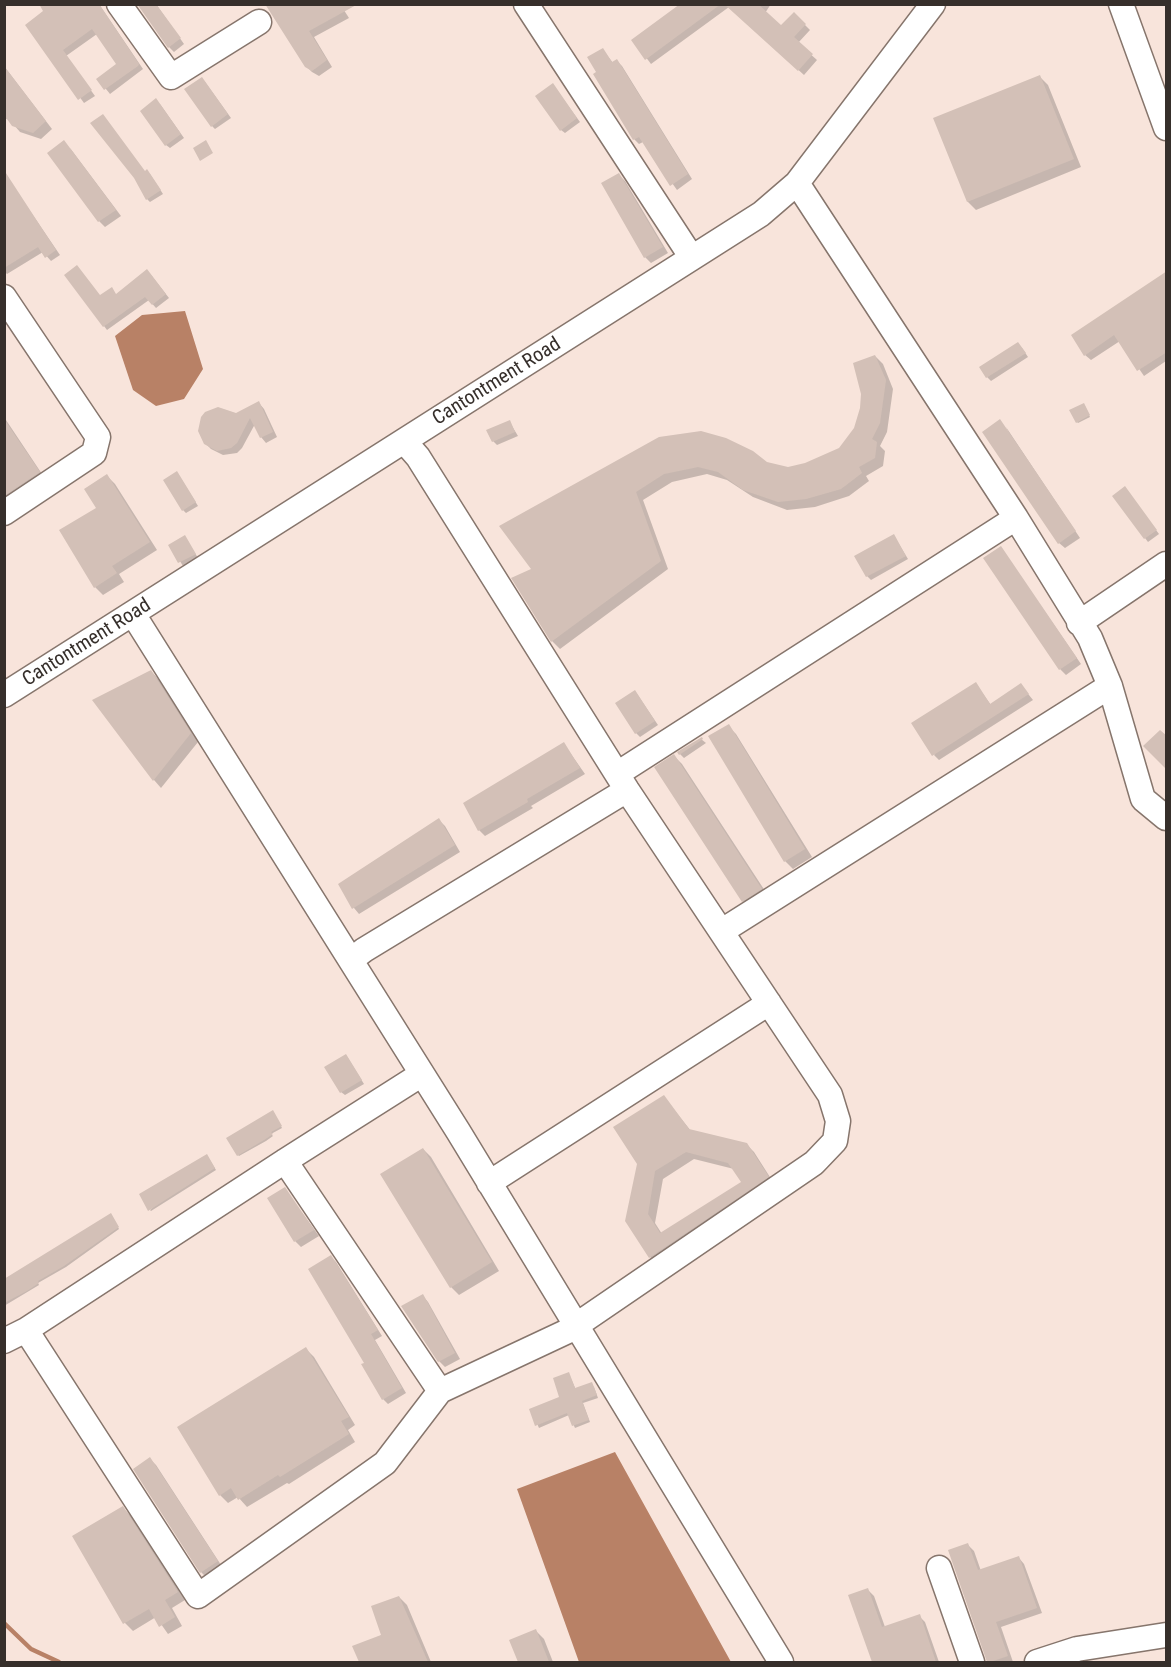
<!DOCTYPE html>
<style>
body{margin:0}
#map{position:relative;width:1171px;height:1667px;overflow:hidden;background:#f8e4db;font-family:"Roboto Condensed",sans-serif}
canvas{display:block}
.frame{position:absolute;inset:0;border:6px solid #362f2b;pointer-events:none}
</style>
<div id="map">
<canvas width="1171" height="1667"></canvas>
<div class="frame"></div>
</div>
<script>
const context = document.querySelector('canvas').getContext('2d');
context.lineJoin = 'round';
function fill(path, color) {
  context.fillStyle = color;
  context.fill(path, 'evenodd');
}
function shape(rows) {
  const path = new Path2D();
  for (const r of rows) {
    path.moveTo(r[0], r[1]);
    for (let i = 2; i < r.length; i += 2) path.lineTo(r[i], r[i + 1]);
  }
  return path;
}
function strokePath(path, color, width, dash) {
  context.strokeStyle = color;
  context.lineWidth = width;
  context.lineCap = dash ? 'butt' : 'round';
  context.setLineDash(dash || []);
  context.stroke(path);
}
function label(font, color, halo, rows, align = 'center') {
  context.font = font + ' "Roboto Condensed",sans-serif';
  context.lineWidth = 4.5;
  context.setLineDash([]);
  context.textBaseline = 'middle';
  context.strokeStyle = halo;
  context.fillStyle = color;
  for (const [text, x, y, turn = 0] of rows) {
    context.save();
    context.translate(x, y);
    context.rotate((+turn || 0) * Math.PI / 180);
    context.textAlign = isNaN(turn) ? turn : align;
    if (halo) context.strokeText(text, 0, 0);
    context.fillText(text, 0, 0);
    context.restore();
  }
}
fill(shape([
 [185,311,203,369,184,399,156,406,133,390,115,336,142,315],
 [615,1452,731,1662,579,1662,517,1489]
]), '#b88166');
fill(shape([
 [99,4,143,69,110,94,98,79,118,65,97,34,66,56,95,96,84,103,27,25],
 [156,4,184,44,174,52,169,47],
 [267,4,340,4,349,18,314,37,332,67,319,76,312,72,306,66],
 [682,4,771,4,765,13,781,27,794,14,810,30,798,43,817,60,804,75,729,7,651,64,633,40],
 [603,50,613,63,617,61,622,66,692,179,677,190,643,142,639,144,634,139,598,72],
 [4,66,52,129,41,139,20,132,8,118,4,120],
 [1040,77,1048,85,1081,167,976,210,968,202,935,119],
 [205,82,231,118,215,129,212,126],
 [556,89,580,122,565,133,561,130],
 [160,104,184,138,170,148,166,145],
 [70,148,121,216,105,227,99,221],
 [146,172,150,174,163,194,150,202,147,199],
 [619,175,625,181,668,253,651,263,645,257,603,184],
 [11,183,60,255,51,261,43,252,7,274,4,271,4,188],
 [1166,273,1166,361,1144,376,1120,341,1091,360,1085,355],
 [151,275,169,298,156,308,149,300,107,330,104,326,100,297,117,295],
 [1022,348,1028,357,991,381,987,377,981,368],
 [875,356,883,364,893,389,887,432,880,446,885,451,883,466,866,476,869,481,849,496,815,507,787,510,753,497,727,480,707,474,672,482,643,500,668,569,560,649,552,641,513,579,533,569,659,438,788,468,805,465,840,449,855,429],
 [259,403,264,409,277,437,266,443,261,437,255,424,242,448,237,453,223,455,211,449,205,443,236,414],
 [1085,406,1090,417,1078,423,1077,422],
 [4,417,46,480,13,503,4,494],
 [509,421,518,436,497,445,493,441],
 [1006,427,1080,538,1065,548,1059,543],
 [107,476,115,484,157,550,119,574,124,582,103,595,95,587,98,508],
 [180,477,198,506,186,513,183,510],
 [1128,492,1159,534,1148,542,1145,538],
 [894,536,908,559,871,580,867,576],
 [185,537,198,558,183,566,170,545],
 [1001,548,1081,664,1066,675,1060,669],
 [151,671,159,680,198,742,161,788,154,780],
 [976,684,991,705,1021,685,1033,700,939,760,934,755],
 [635,691,658,725,640,737,636,733],
 [728,726,736,734,812,857,793,869,785,861],
 [701,739,706,743,684,758,679,753],
 [564,744,585,774,531,806,533,808,485,836,479,830],
 [674,756,682,764,769,897,751,909,743,901],
 [439,820,445,826,460,852,359,914,354,908,340,885],
 [346,1055,364,1084,345,1095,341,1092],
 [664,1097,691,1131,746,1144,754,1152,775,1185,658,1265,650,1257,627,1220],
 [694,1159,734,1169,743,1183,662,1234,655,1223,663,1179],
 [274,1113,282,1128,271,1134,273,1136,266,1141,239,1156,238,1155],
 [423,1149,431,1157,499,1271,459,1295,451,1287],
 [208,1157,216,1170,151,1211,150,1210],
 [285,1189,319,1236,301,1247,295,1241,269,1198],
 [112,1216,119,1229,66,1267,38,1283,39,1285,4,1306,4,1281],
 [331,1257,336,1262,382,1336,375,1340,406,1393,388,1404,383,1399,366,1363],
 [423,1296,428,1302,460,1359,445,1367,439,1361],
 [306,1349,314,1357,355,1425,348,1430,355,1442,289,1484,287,1483,247,1507,238,1497,228,1503,220,1495],
 [569,1374,576,1390,591,1384,594,1387,598,1398,583,1403,590,1422,575,1428,569,1415,539,1428,531,1410,560,1398],
 [150,1459,156,1465,223,1568,207,1578,201,1572],
 [123,1508,131,1516,185,1600,172,1608,182,1626,168,1634,156,1617,133,1631,125,1623],
 [968,1545,974,1551,981,1571,1019,1558,1024,1564,1042,1613,1001,1627,1013,1662,989,1662,950,1551],
 [868,1590,874,1596,885,1627,919,1616,925,1622,939,1662,874,1662,850,1596],
 [399,1597,407,1605,431,1662,361,1662,354,1647,382,1635],
 [536,1631,544,1639,553,1662,519,1662,511,1641]
]), '#0003');
strokePath(shape([
 [4,1623,31,1649,59,1662]
]), '#b88166', 4.5);
fill(shape([
 [39,4,99,4,139,64,138,66,104,90,96,79,116,64,92,29,63,50,92,90,78,100,25,25,43,11],
 [137,4,156,4,181,38,168,48],
 [265,4,358,4,309,31,327,60,312,71,305,67],
 [680,4,721,4,645,60,631,40],
 [724,4,758,4,781,25,794,12,806,24,794,37,813,54,798,71],
 [603,48,612,62,617,59,688,174,670,186,639,137,633,140,593,74,596,72,587,57],
 [4,66,46,121,33,133,12,126,4,115],
 [1040,75,1074,159,967,202,933,118],
 [202,77,228,114,211,127,184,89],
 [553,83,577,118,560,131,535,96],
 [156,98,181,134,165,146,140,111],
 [103,114,145,171,147,169,161,190,146,200,134,178,90,123],
 [64,140,116,210,98,222,47,153],
 [206,140,213,153,200,161,193,148],
 [4,170,56,250,45,258,38,247,4,268],
 [619,173,663,247,644,258,601,183],
 [77,265,100,295,112,287,116,294,147,269,166,294,152,305,145,297,103,327,64,275],
 [1167,271,1167,352,1137,371,1114,335,1084,356,1071,335],
 [1018,342,1026,353,986,378,979,367],
 [875,355,886,380,880,423,872,439,877,442,875,458,859,467,862,473,841,489,806,499,778,502,743,490,718,472,698,467,664,474,636,492,661,561,551,642,511,578,531,569,499,526,659,437,701,431,726,438,753,451,767,462,788,467,805,463,839,448,854,428,860,408,861,394,853,363],
 [259,401,273,432,260,438,250,418,237,443,231,448,217,451,204,444,198,431,201,417,205,412,218,407,236,413],
 [1084,403,1090,415,1076,423,1069,410],
 [4,419,40,472,4,496],
 [1000,419,1076,531,1058,544,982,432],
 [510,420,515,432,492,442,486,430],
 [177,471,196,502,182,511,163,480],
 [107,474,150,542,112,566,117,573,94,588,59,530,96,508,84,489],
 [1125,486,1157,530,1144,539,1112,496],
 [894,534,906,556,866,577,854,556],
 [185,535,196,554,178,563,168,545],
 [1001,546,1077,658,1059,670,983,558],
 [151,670,191,733,153,781,92,700],
 [976,682,990,704,1021,683,1029,694,932,756,911,723],
 [635,690,655,721,635,734,615,703],
 [729,724,805,849,784,862,708,736],
 [1160,730,1167,736,1167,770,1143,746],
 [702,737,703,739,679,755,677,752],
 [564,742,580,768,527,799,528,802,478,831,463,803],
 [674,754,762,889,742,902,654,767],
 [439,818,455,845,352,909,338,884],
 [346,1054,362,1080,340,1093,324,1067],
 [664,1095,689,1129,747,1143,769,1177,649,1258,625,1221,637,1164,613,1127],
 [686,1152,728,1163,741,1182,660,1233,648,1214,655,1171],
 [273,1110,282,1126,271,1132,273,1134,264,1140,237,1156,226,1138],
 [423,1148,492,1262,450,1288,380,1174],
 [207,1154,215,1168,148,1211,139,1194],
 [285,1187,314,1230,294,1242,267,1198],
 [111,1213,119,1227,64,1266,38,1281,39,1283,27,1291,4,1303,4,1279],
 [331,1255,378,1330,371,1334,402,1388,382,1400,361,1364,364,1363,308,1269],
 [423,1294,455,1353,438,1362,401,1306],
 [306,1347,349,1417,341,1421,349,1434,280,1477,278,1475,238,1500,231,1488,219,1496,177,1427],
 [569,1372,575,1388,592,1382,597,1395,582,1401,589,1420,572,1426,567,1413,535,1426,529,1409,559,1397,553,1378],
 [150,1457,218,1561,200,1573,133,1469],
 [123,1506,178,1592,165,1600,175,1617,159,1627,149,1609,123,1624,72,1536],
 [968,1543,978,1570,1019,1556,1037,1608,996,1622,1008,1656,990,1662,987,1662,948,1550],
 [868,1588,882,1627,920,1614,936,1662,872,1662,848,1595],
 [399,1596,428,1662,359,1662,352,1646,381,1635,371,1606],
 [536,1629,549,1662,518,1662,509,1640]
]), '#d3c0b7');
const minor = shape([
 [119,4,171,77,259,22],
 [526,4,692,258],
 [1121,4,1166,128],
 [797,183,1016,518,1090,638,1110,686,1143,799,1166,818],
 [4,297,98,437,94,453,4,513],
 [133,614,458,1131,781,1662],
 [1079,623,1166,564],
 [4,695,761,214,797,183,933,4],
 [617,774,1016,518],
 [722,931,1110,686],
 [351,960,364,950,627,790],
 [285,1161,440,1391],
 [489,1183,769,1003],
 [26,1330,198,1596,385,1463,440,1391,568,1331,814,1163,835,1141,838,1121,830,1095,627,790,418,457,404,441],
 [4,1341,26,1330,285,1161,422,1074],
 [939,1568,972,1662],
 [1037,1662,1077,1649,1166,1635]
]);
strokePath(minor, '#86756c', 27);
strokePath(minor, '#fff', 24);
label('20px', '#362f2b', '#fff', [
 ["Cantontment Road",497,382,-32],
 ["Cantontment Road",87,643,-32]
]);
</script>
